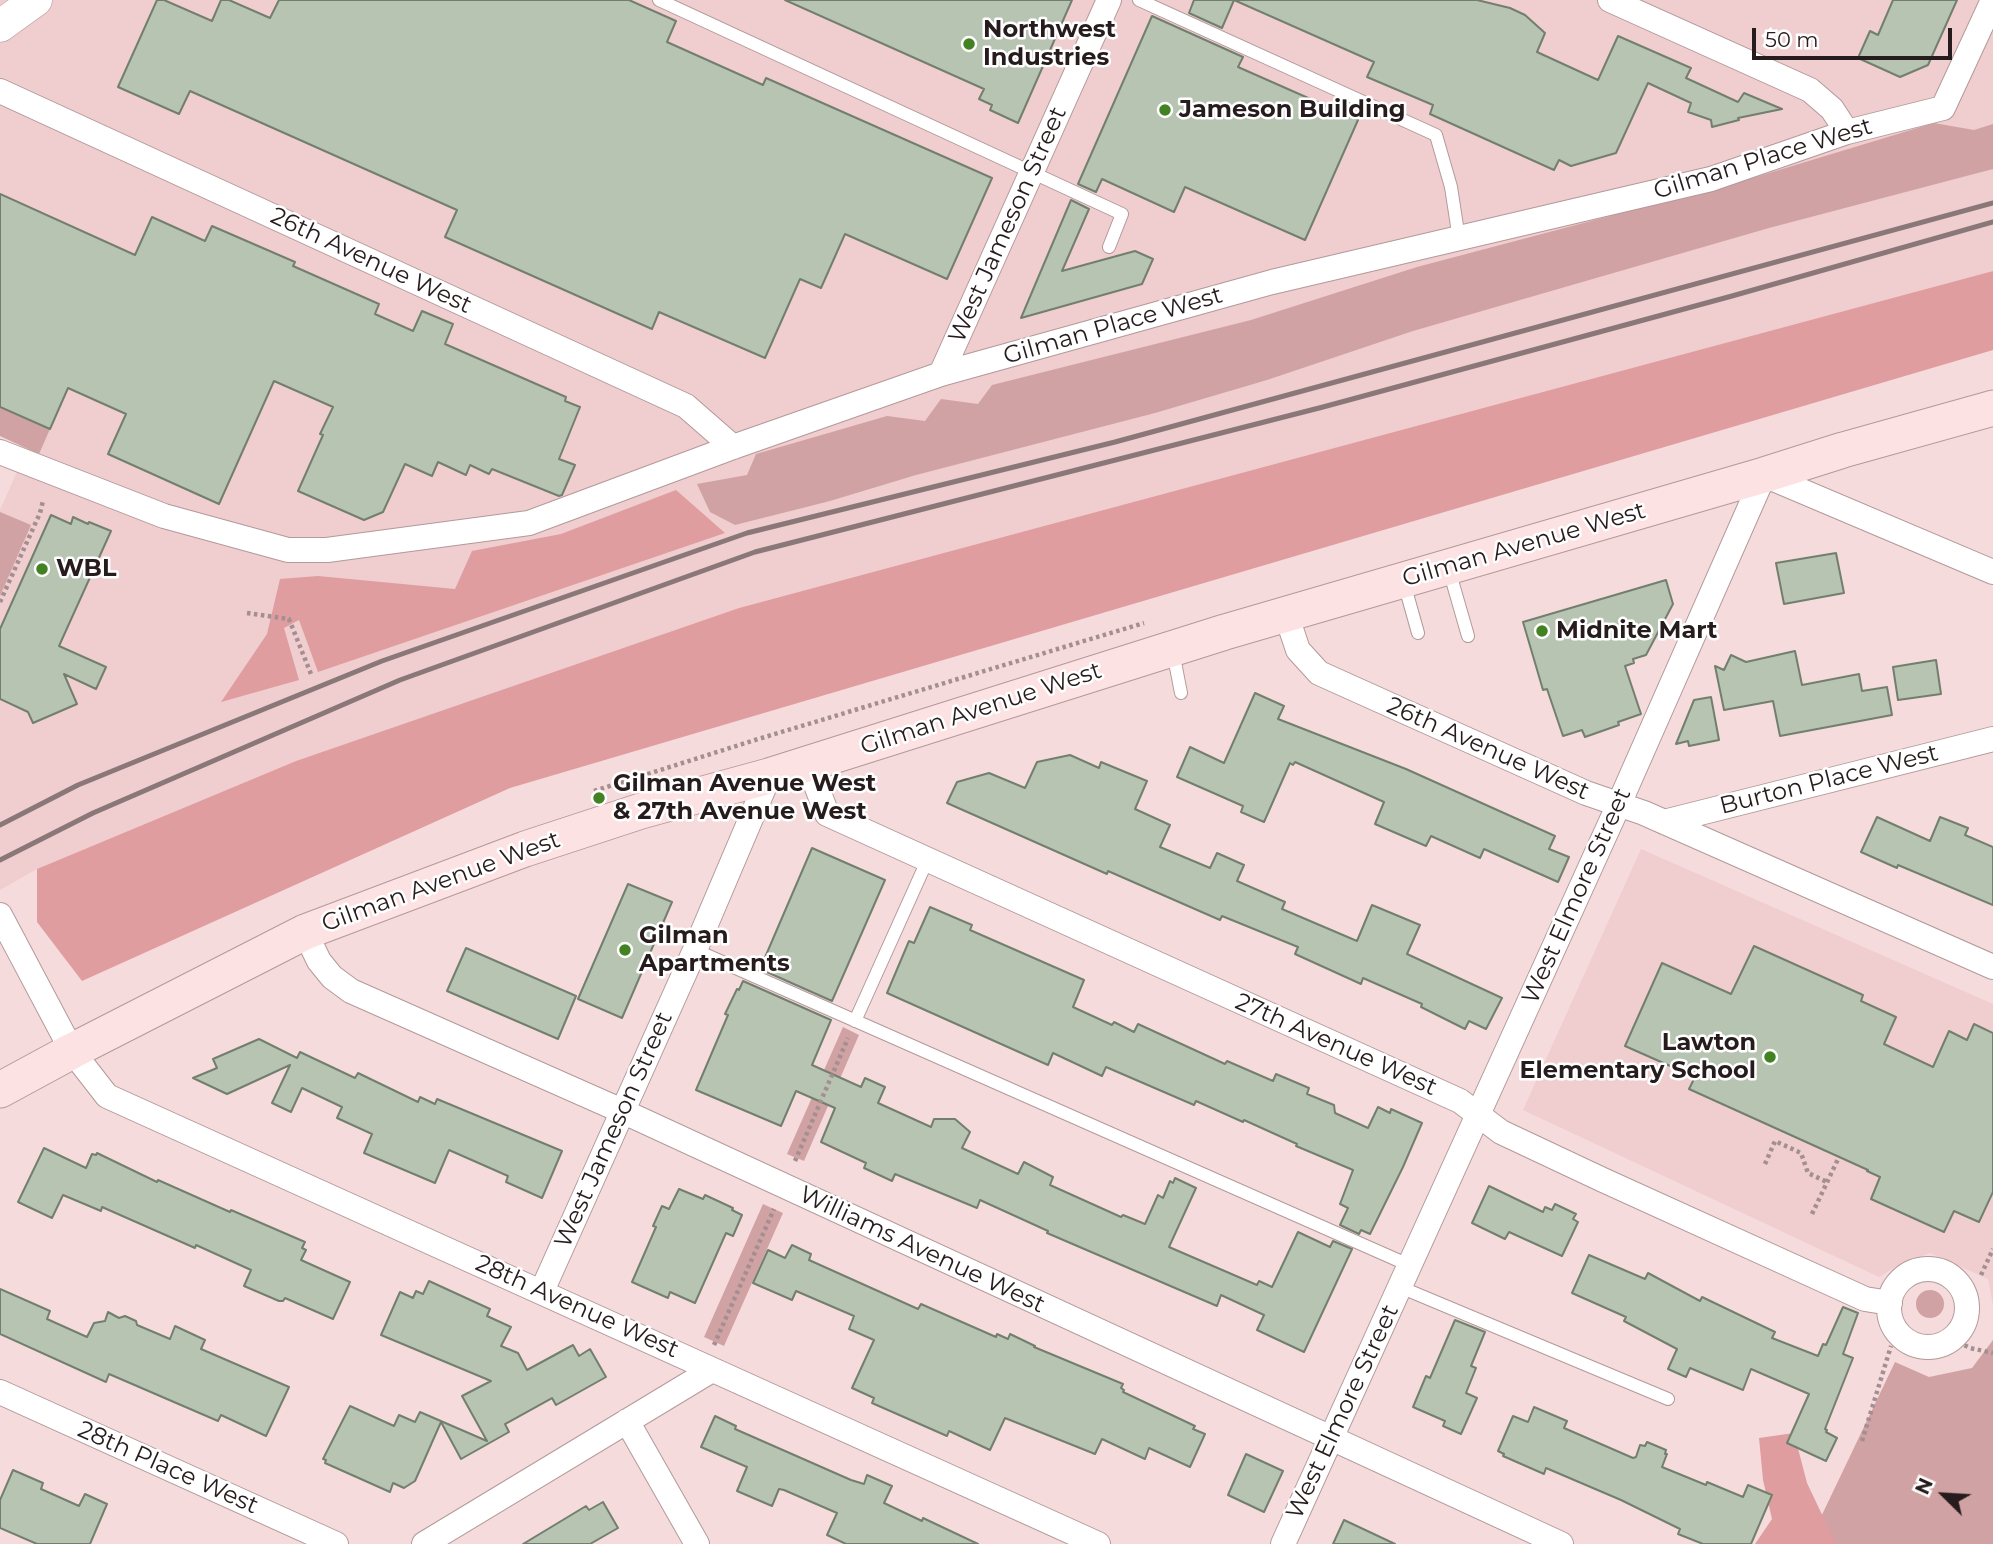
<!DOCTYPE html>
<style>
body{margin:0}
#map{position:relative;width:1993px;height:1544px;overflow:hidden;background:#f6dbdc;font-family:Montserrat,sans-serif}
canvas{display:block}
.north{position:absolute;left:1909px;top:1460px;width:70px;height:70px;-webkit-text-stroke:5px #fff;paint-order:stroke;rotate:294deg;font-size:19px;font-weight:700;line-height:28px;text-align:center;color:#261c1d}
.north::after{content:'';display:block;margin:auto;width:24px;height:32px;background:#261c1d;clip-path:polygon(50% 0,100% 100%,50% 72%,0 100%)}
.scale{position:absolute;left:1752px;top:28px;width:200px;height:32px;box-sizing:border-box;border:4px solid #261c1d;border-top:0;padding-left:9px;font-size:21px;line-height:24px;white-space:nowrap;color:#261c1d;-webkit-text-stroke:5px #fff;paint-order:stroke}
</style>
<div id="map">
<canvas width="1993" height="1544"></canvas>
<div class="north">N</div>
<div class="scale">50 m</div>
</div>
<script>
const context = document.querySelector('canvas').getContext('2d');
context.lineJoin = 'round';
function fill(path, color) {
  context.fillStyle = color;
  context.fill(path, 'evenodd');
}
function shape(rows) {
  const path = new Path2D();
  for (const r of rows) {
    if (r.length === 3) {
      path.moveTo(r[0] + r[2], r[1]);
      path.arc(r[0], r[1], r[2], 0, 2 * Math.PI);
      continue;
    }
    path.moveTo(r[0], r[1]);
    for (let i = 2; i < r.length; i += 2) path.lineTo(r[i], r[i + 1]);
  }
  return path;
}
function strokePath(path, color, width, dash) {
  context.strokeStyle = color;
  context.lineWidth = width;
  context.lineCap = dash ? 'butt' : 'round';
  context.setLineDash(dash || []);
  context.stroke(path);
}
function label(font, color, halo, rows, align = 'center') {
  context.font = font + ' Montserrat,sans-serif';
  context.lineWidth = 5;
  context.setLineDash([]);
  context.textBaseline = 'middle';
  context.strokeStyle = halo;
  context.fillStyle = color;
  for (const [text, x, y, turn = 0] of rows) {
    context.save();
    context.translate(x, y);
    context.rotate((+turn || 0) * Math.PI / 180);
    context.textAlign = isNaN(turn) ? turn : align;
    if (halo) context.strokeText(text, 0, 0);
    context.fillText(text, 0, 0);
    context.restore();
  }
}
fill(shape([
 [0,0,1993,0,1993,271,739,608,296,761,37,869,0,890,0,510,27,449,0,436],
 [1641,849,1993,1004,1993,1305,1988,1279,1930,1253,1897,1266,1879,1277,1523,1110]
]), '#f0cdce');
fill(shape([
 [1934,123,1974,130,1993,124,1993,169,1769,228,1413,331,1267,380,1155,413,916,475,830,501,735,525,710,512,697,484,747,475,756,454,887,416,925,421,941,399,978,404,992,385,1251,320,1417,267,1746,180],
 [0,407,50,429,39,454,0,436],
 [0,512,31,525,0,596],
 [843,1027,859,1035,804,1161,787,1154],
 [763,1204,783,1213,724,1346,704,1337],
 [1930,1304,14],
 [1993,1340,1993,1544,1808,1544,1895,1362,1929,1377,1972,1368]
]), '#d1a2a4');
fill(shape([
 [1993,271,1993,350,510,788,82,981,37,922,37,869,296,761,739,608],
 [676,490,725,533,318,672,299,620,284,628,299,680,221,702,267,634,280,579,318,576,455,589,472,551,561,534],
 [1794,1433,1807,1483,1836,1544,1755,1544,1772,1519,1763,1480,1759,1438]
]), '#df9da0');
const building = shape([
 [157,0,164,0,212,21,221,0,229,0,270,18,279,0,629,0,676,21,667,42,763,85,766,78,992,178,947,279,845,234,821,288,800,279,765,358,659,312,652,329,445,237,457,210,190,91,179,114,118,87,157,0],
 [785,0,1072,0,1018,123,990,110,992,105,979,99,984,89,785,0],
 [1194,0,1477,0,1510,8,1525,15,1545,33,1537,52,1598,80,1618,36,1691,68,1686,78,1738,102,1744,93,1782,109,1738,118,1739,120,1712,127,1711,120,1688,112,1691,103,1648,83,1616,153,1571,166,1559,160,1554,170,1430,114,1433,105,1367,77,1374,62,1234,0,1222,28,1189,13,1194,0],
 [1893,0,1957,0,1928,65,1900,77,1858,58,1870,31,1878,35,1893,0],
 [1152,16,1243,57,1238,67,1358,120,1305,240,1185,187,1174,212,1102,179,1096,192,1078,184,1152,16],
 [0,194,135,255,152,217,205,241,212,226,295,262,293,266,379,304,375,314,413,331,422,311,453,324,445,344,566,397,565,401,580,407,559,459,575,465,562,495,559,496,492,469,489,474,470,465,466,475,438,462,432,476,405,464,383,512,364,520,298,491,323,435,320,434,333,407,274,381,219,504,108,454,126,414,68,388,50,429,0,407,0,194],
 [1071,200,1089,209,1062,271,1135,251,1153,259,1142,284,1021,318,1071,200],
 [51,515,71,524,73,517,88,524,89,522,111,531,59,646,106,667,96,689,64,674,77,704,33,723,28,712,0,699,0,629,51,515],
 [1836,553,1844,593,1784,604,1776,563,1836,553],
 [1666,580,1673,604,1646,655,1633,659,1634,663,1625,666,1641,714,1618,722,1619,725,1585,737,1582,730,1563,736,1547,689,1543,690,1523,622,1666,580],
 [1795,651,1802,685,1859,674,1862,691,1887,687,1892,715,1780,736,1773,701,1724,710,1715,666,1724,670,1731,655,1746,662,1795,651],
 [1936,660,1941,694,1898,700,1893,667,1936,660],
 [1255,693,1284,706,1278,719,1406,769,1555,836,1549,849,1569,857,1558,882,1484,849,1480,858,1431,836,1426,846,1375,824,1384,802,1295,762,1293,765,1290,763,1264,822,1241,812,1243,806,1177,777,1190,747,1224,763,1255,693],
 [1711,697,1719,740,1689,746,1688,741,1676,744,1694,700,1711,697],
 [1070,755,1099,768,1101,762,1147,781,1135,809,1170,825,1160,847,1210,868,1217,853,1244,865,1237,881,1285,902,1282,909,1357,941,1372,905,1420,925,1407,954,1502,998,1486,1029,1469,1021,1465,1029,1421,1007,1422,1004,1363,978,1361,984,1295,954,1298,947,1222,916,1220,920,1108,871,1107,874,947,803,957,782,989,773,1025,788,1037,762,1070,755],
 [1877,817,1930,841,1940,817,1968,828,1965,835,1993,847,1993,905,1898,865,1897,868,1861,852,1877,817],
 [812,848,885,880,832,1001,760,969,812,848],
 [628,884,672,902,622,1018,578,999,628,884],
 [930,907,972,925,970,930,1084,980,1073,1007,1112,1025,1114,1022,1134,1032,1138,1024,1225,1064,1227,1061,1273,1081,1276,1074,1309,1088,1307,1094,1334,1105,1335,1113,1368,1128,1378,1107,1390,1113,1391,1109,1422,1123,1403,1167,1370,1234,1361,1230,1359,1234,1340,1225,1348,1208,1340,1204,1353,1170,1296,1146,1297,1144,1244,1120,1243,1122,1196,1101,1194,1105,1106,1067,1102,1076,1053,1053,1048,1065,887,993,909,941,914,943,930,907],
 [1754,946,1863,995,1861,1001,1896,1017,1884,1044,1933,1067,1949,1031,1967,1040,1974,1024,1993,1033,1993,1192,1979,1222,1954,1211,1944,1232,1871,1199,1880,1177,1867,1171,1868,1170,1689,1089,1695,1077,1625,1046,1662,963,1731,994,1754,946],
 [466,948,576,996,558,1039,447,991,466,948],
 [743,981,831,1020,812,1065,861,1087,865,1078,885,1087,878,1103,931,1127,934,1119,955,1119,970,1132,962,1148,1018,1174,1024,1162,1053,1177,1050,1185,1121,1217,1123,1215,1145,1224,1158,1195,1163,1198,1170,1181,1173,1183,1175,1178,1196,1188,1169,1247,1257,1285,1259,1281,1272,1287,1298,1232,1330,1247,1333,1241,1352,1249,1304,1352,1257,1330,1264,1315,1221,1295,1217,1306,1047,1233,1048,1231,980,1200,977,1208,895,1174,892,1181,864,1168,866,1163,821,1142,835,1108,796,1091,781,1126,696,1090,728,1015,725,1014,737,989,739,990,743,981],
 [259,1039,297,1058,300,1052,355,1078,358,1073,418,1102,420,1097,435,1104,437,1099,562,1151,542,1198,506,1182,508,1176,449,1150,435,1183,364,1153,372,1134,337,1118,342,1107,302,1088,291,1112,272,1103,290,1065,227,1094,193,1078,217,1068,213,1059,259,1039],
 [44,1148,86,1168,92,1154,96,1155,97,1153,157,1182,158,1180,230,1212,231,1210,305,1242,302,1248,306,1250,301,1260,350,1282,333,1319,285,1298,283,1301,279,1301,244,1286,251,1270,196,1245,195,1248,102,1207,101,1211,63,1195,52,1218,18,1202,44,1148],
 [1489,1186,1543,1212,1545,1207,1552,1210,1555,1204,1576,1214,1573,1219,1578,1222,1562,1256,1509,1232,1505,1239,1472,1223,1489,1186],
 [679,1189,703,1199,705,1195,733,1208,732,1210,742,1215,733,1236,726,1233,695,1303,670,1292,668,1298,632,1282,656,1227,653,1226,662,1206,669,1209,679,1189],
 [792,1245,811,1254,809,1260,918,1309,921,1304,996,1337,997,1334,1008,1339,1010,1334,1035,1346,1034,1347,1123,1384,1121,1388,1124,1390,1123,1392,1195,1426,1193,1429,1205,1434,1190,1467,1149,1448,1145,1459,1102,1439,1095,1454,1005,1418,990,1450,949,1431,947,1436,872,1403,874,1398,852,1388,874,1340,849,1329,854,1316,796,1291,792,1300,753,1283,768,1250,785,1258,792,1245],
 [1589,1255,1645,1279,1648,1273,1700,1301,1702,1297,1775,1332,1772,1338,1818,1356,1823,1344,1826,1345,1843,1307,1858,1313,1843,1354,1853,1358,1825,1429,1827,1430,1826,1432,1837,1438,1826,1461,1787,1443,1809,1394,1751,1369,1743,1390,1690,1368,1686,1377,1668,1369,1677,1349,1624,1321,1626,1317,1572,1293,1589,1255],
 [429,1281,490,1309,487,1316,511,1327,501,1346,518,1353,527,1370,573,1345,579,1356,590,1349,606,1377,556,1405,552,1398,505,1424,509,1432,461,1459,441,1422,415,1481,404,1488,393,1483,390,1492,325,1463,326,1460,323,1459,350,1406,394,1426,399,1415,415,1422,420,1412,487,1441,462,1396,491,1381,381,1335,400,1292,413,1298,416,1291,423,1294,429,1281],
 [0,1289,50,1311,47,1319,87,1337,94,1323,105,1321,108,1312,119,1318,125,1316,136,1321,137,1325,170,1339,175,1326,205,1340,201,1349,289,1387,266,1436,221,1415,218,1421,109,1374,106,1382,0,1334,0,1289],
 [1455,1320,1485,1332,1471,1366,1476,1368,1466,1393,1477,1398,1461,1434,1443,1426,1445,1421,1413,1407,1426,1376,1430,1378,1455,1320],
 [1534,1407,1567,1421,1564,1428,1633,1458,1636,1457,1640,1445,1645,1446,1647,1442,1666,1450,1665,1454,1667,1454,1662,1467,1706,1485,1707,1482,1743,1497,1748,1485,1772,1495,1751,1544,1703,1544,1678,1534,1680,1529,1621,1500,1546,1468,1544,1474,1503,1456,1504,1454,1498,1451,1513,1416,1528,1422,1534,1407],
 [715,1416,736,1426,735,1429,851,1480,864,1484,867,1475,892,1486,884,1503,922,1521,923,1518,978,1544,846,1544,827,1535,837,1513,784,1490,779,1489,772,1506,737,1491,747,1467,701,1447,715,1416],
 [1246,1454,1283,1471,1264,1512,1228,1495,1246,1454],
 [13,1470,43,1483,41,1489,79,1506,85,1494,107,1504,90,1544,37,1544,0,1528,0,1500,13,1470],
 [603,1502,618,1528,590,1544,523,1544,586,1506,589,1510,603,1502],
 [1344,1520,1395,1544,1333,1544,1344,1520]
]);
fill(building, '#b7c4b2');
strokePath(building, '#727f6e', 2);
const service = shape([
 [659,0,1122,214,1109,247],
 [1139,0,1436,135,1451,187,1459,239],
 [1449,570,1468,636],
 [1404,583,1418,633],
 [1173,652,1181,693],
 [695,950,1411,1266],
 [855,1021,927,861],
 [1400,1287,1668,1399]
]);
const minor = shape([
 [1610,0,1810,90,1832,109,1847,132],
 [0,91,686,406,733,447],
 [941,374,1109,0],
 [0,452,164,516,288,550,327,550,529,523,733,447,941,374,1272,282,1711,179,1847,132,1943,108,1993,0],
 [1286,614,1298,650,1319,673,1586,793,1644,813,1993,967],
 [808,764,827,814,1460,1101,1501,1132,1603,1180,1865,1299,1890,1303],
 [1664,822,1993,739],
 [0,915,72,1051,107,1096,1098,1544],
 [305,932,319,961,332,977,351,991,622,1111,1561,1544],
 [1928,1308,39],
 [542,1291,695,950,769,776],
 [0,1392,336,1544],
 [627,1421,697,1544],
 [424,1544,712,1370],
 [1283,1544,1619,804,1764,475,1993,572]
]);
const tertiary = shape([
 [0,26,36,0]
]);
const secondary = shape([
 [0,1090,72,1051,305,932,525,849,641,811,769,776,1225,632,1764,475,1843,450,1993,408]
]);
strokePath(service, '#b3999a', 14);
strokePath(minor, '#b3999a', 26);
strokePath(tertiary, '#b3999a', 33);
strokePath(secondary, '#b3999a', 37);
strokePath(shape([
 [0,602,40,513,43,501],
 [247,613,289,619,311,674],
 [594,791,755,740,1144,623],
 [795,1161,848,1038],
 [1765,1164,1775,1141,1801,1153,1808,1173,1827,1182],
 [1812,1214,1839,1157],
 [1981,1275,1993,1249],
 [1952,1339,1970,1348,1993,1353],
 [714,1345,774,1209],
 [1862,1441,1891,1346]
]), '#a48f90', 4.5, [3.5, 3.5]);
strokePath(service, '#fff', 12);
strokePath(minor, '#fff', 24);
strokePath(tertiary, '#fff', 32);
strokePath(secondary, '#fde2e4', 35);
strokePath(shape([
 [0,825,78,785,382,661,747,533,1115,442,1993,203],
 [0,860,93,813,400,680,755,552,1323,407,1732,296,1993,222]
]), '#8a7879', 5);
for (const [x, y, r, color] of [
 [969,44,7,"#428222"],
 [1165,110,7,"#428222"],
 [42,569,7,"#428222"],
 [1542,631,7,"#428222"],
 [599,798,7,"#428222"],
 [625,950,7,"#428222"],
 [1770,1057,7,"#428222"]
]) {
  const dot = new Path2D();
  dot.arc(x, y, r, 0, 2 * Math.PI);
  context.fillStyle = color;
  context.fill(dot);
  strokePath(dot, '#fff', 2.5);
}
label('bold 24px', '#261c1d', '#fff', [
 ["Northwest",983,30],
 ["Industries",983,58],
 ["Jameson Building",1179,110],
 ["WBL",56,569],
 ["Midnite Mart",1556,631],
 ["Gilman Avenue West",613,784],
 ["& 27th Avenue West",613,812],
 ["Gilman",639,936],
 ["Apartments",639,964],
 ["Lawton",1756,1043,"right"],
 ["Elementary School",1756,1071,"right"]
], 'left');
label('24px', '#261c1d', '#fff', [
 ["Gilman Place West",1763,159,-17],
 ["West Jameson Street",1008,225,-66],
 ["26th Avenue West",371,261,25],
 ["Gilman Place West",1113,326,-16],
 ["Gilman Avenue West",1524,545,-16],
 ["Gilman Avenue West",981,709,-18],
 ["26th Avenue West",1488,749,24],
 ["Burton Place West",1829,780,-14],
 ["Gilman Avenue West",441,882,-20],
 ["West Elmore Street",1577,896,-66],
 ["27th Avenue West",1336,1045,24],
 ["West Jameson Street",614,1130,-66],
 ["Williams Avenue West",922,1250,25],
 ["28th Avenue West",577,1307,24],
 ["West Elmore Street",1343,1412,-65],
 ["28th Place West",168,1468,24]
]);
</script>
